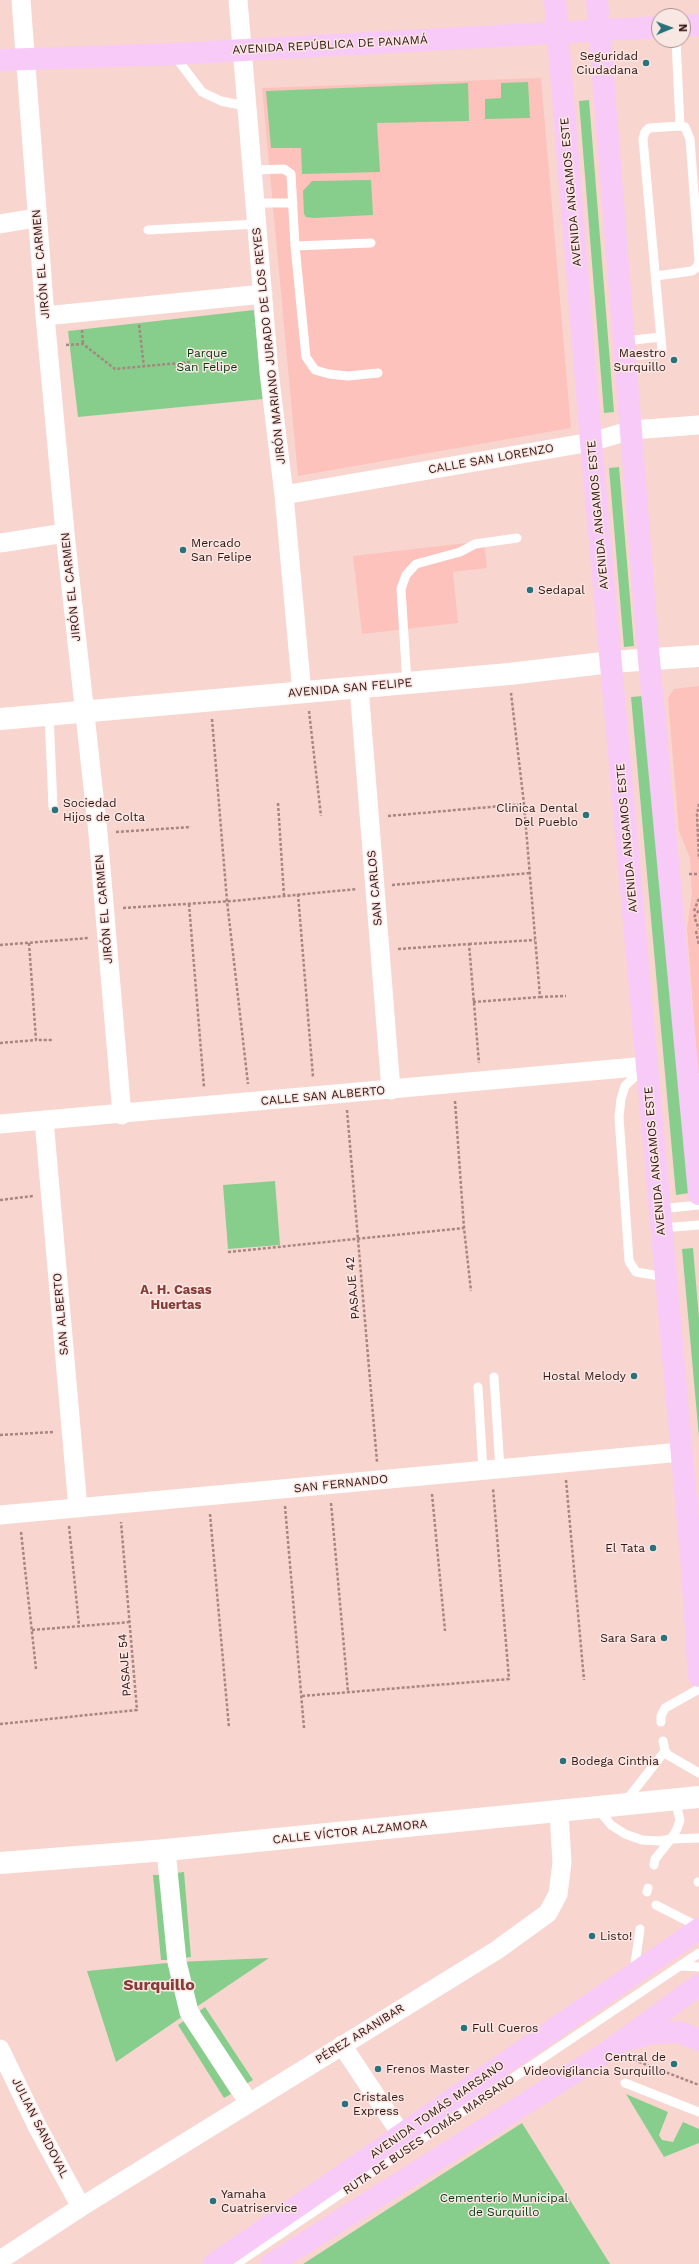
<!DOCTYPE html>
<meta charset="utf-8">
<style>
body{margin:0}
#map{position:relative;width:699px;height:2264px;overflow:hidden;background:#f9d5d0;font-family:"Work Sans",sans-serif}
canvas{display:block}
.north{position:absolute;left:651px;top:8px;width:40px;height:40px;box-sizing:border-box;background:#f9e7e4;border:1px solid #aa9390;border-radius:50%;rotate:89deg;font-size:11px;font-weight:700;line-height:16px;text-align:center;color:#331411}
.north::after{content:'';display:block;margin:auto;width:14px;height:18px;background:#29727b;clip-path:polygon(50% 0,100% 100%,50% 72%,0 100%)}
</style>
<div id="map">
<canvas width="699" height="2264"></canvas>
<div class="north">N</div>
</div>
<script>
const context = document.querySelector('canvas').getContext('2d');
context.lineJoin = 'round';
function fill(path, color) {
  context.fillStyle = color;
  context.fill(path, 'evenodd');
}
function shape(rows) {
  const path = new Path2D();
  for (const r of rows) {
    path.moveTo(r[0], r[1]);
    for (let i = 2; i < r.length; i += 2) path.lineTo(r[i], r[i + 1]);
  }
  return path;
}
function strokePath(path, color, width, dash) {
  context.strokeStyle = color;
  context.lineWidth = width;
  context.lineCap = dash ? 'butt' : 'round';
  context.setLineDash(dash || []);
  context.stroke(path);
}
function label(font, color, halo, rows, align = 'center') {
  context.font = font + ' "Work Sans",sans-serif';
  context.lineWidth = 3;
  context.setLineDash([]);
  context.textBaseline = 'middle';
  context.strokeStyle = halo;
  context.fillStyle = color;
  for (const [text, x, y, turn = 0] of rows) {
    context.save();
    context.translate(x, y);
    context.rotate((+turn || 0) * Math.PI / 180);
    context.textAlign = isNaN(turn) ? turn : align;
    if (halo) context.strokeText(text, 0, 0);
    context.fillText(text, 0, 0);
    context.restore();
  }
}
fill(shape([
 [541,78,571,428,298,476,262,88],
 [484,541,487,568,453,572,458,623,362,634,353,556],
 [699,686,699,1073,698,1073,687,928,692,894,690,858,679,831,668,698,674,689]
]), '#fdc2bc');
fill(shape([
 [528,82,530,118,485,119,485,99,501,98,501,83],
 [468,83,469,121,377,123,380,172,302,174,301,148,271,148,266,91],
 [589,100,614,412,604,413,579,101],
 [371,180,373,215,313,218,306,217,304,214,303,191,312,181],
 [254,310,263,399,78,417,68,331],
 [619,467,634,646,624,647,609,468],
 [643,696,689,1193,676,1195,631,697],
 [275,1181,280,1245,228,1249,223,1185],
 [693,1248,699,1318,699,1437,682,1249],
 [184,1872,191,1957,184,1958,176,1873],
 [153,1875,160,1875,168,1960,161,1960],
 [269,1958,189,2012,116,2062,87,1971,177,1962],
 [205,2007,253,2080,246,2084,198,2012],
 [184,2021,231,2094,224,2098,178,2025],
 [626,2094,668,2112,659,2135,662,2140,673,2142,683,2122,699,2129,699,2143,664,2157],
 [522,2123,610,2264,303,2264,405,2198]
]), '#87ce8d');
strokePath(shape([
 [139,325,144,367],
 [82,330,83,344],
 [66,345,83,344,115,369,190,362],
 [309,711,321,816],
 [212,719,227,901,248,1084],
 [278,803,284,896],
 [699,804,697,814,699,859],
 [388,816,524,804],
 [116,832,191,827],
 [689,874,699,874],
 [392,885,530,873],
 [298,894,313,1077],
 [189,904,204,1087],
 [123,908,232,901,357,889],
 [694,911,699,898],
 [694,917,699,910],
 [695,919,699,929],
 [696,931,699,945],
 [29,943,36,1040,53,1040],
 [469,944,535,940],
 [0,945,89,938],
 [398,949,469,944,479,1063],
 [540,997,566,996],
 [473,1002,540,997,524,804,511,693],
 [0,1043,36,1040],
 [455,1101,464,1228,471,1291],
 [347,1110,377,1462],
 [0,1200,33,1196],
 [228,1252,464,1228],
 [0,1435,53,1432],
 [566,1480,584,1680],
 [432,1494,445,1631],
 [331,1503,348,1692],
 [285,1506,304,1728],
 [210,1514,229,1728],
 [69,1526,79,1625],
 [21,1532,36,1669],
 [32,1630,131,1622],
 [302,1696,509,1679,493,1488],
 [0,1724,137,1710,121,1522],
 [634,2060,699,2085]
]), '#a88682', 2.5, [3, 2]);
strokePath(shape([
 [676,40,680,126],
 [174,55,202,92,221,101,245,106],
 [253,170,284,169,291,174,295,246,306,357,315,370,329,374,348,376,378,373],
 [255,203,293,203],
 [148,230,257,224],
 [295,246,371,243],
 [625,341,661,337],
 [626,356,658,354,662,350,643,139,645,132,649,128,680,126,685,127,690,139,699,261,697,267,692,271,656,276],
 [407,683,401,589,406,575,416,564,460,552,475,544,517,538],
 [49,714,53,807],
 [643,1069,625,1086,621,1099,619,1117,629,1261,636,1272,666,1277],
 [660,1209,699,1205],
 [662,1228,699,1225],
 [494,1377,500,1469],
 [478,1387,483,1471],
 [661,1722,661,1716,665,1708,699,1689],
 [663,1741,665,1751,668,1755,699,1773],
 [625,1802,665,1751],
 [598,1809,611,1825,625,1834,642,1840,659,1841,671,1839,677,1829,680,1820,675,1800],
 [654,1865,655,1859,671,1839,699,1838],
 [698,1882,699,1882],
 [647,1892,648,1888],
 [656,1905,699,1927],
 [681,1966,699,1967],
 [634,1971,640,1929],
 [625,2083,699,2112],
 [236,2264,699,1953]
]), '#fff', 9);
strokePath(shape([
 [21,0,45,316,65,533,98,833,122,1115],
 [238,0,269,372,284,495,302,693],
 [0,224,36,218],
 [45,316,263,294],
 [284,495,591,442,632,430,699,425],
 [0,543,65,533],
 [359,687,391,1090],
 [44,1120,78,1508],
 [0,1124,647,1066],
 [0,1515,681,1452],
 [166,1850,177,1962,189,2012,249,2103],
 [342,2045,401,2134],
 [0,2049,37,2126,81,2207],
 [0,2260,81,2207,497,1950,548,1913,558,1894,562,1863,559,1812]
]), '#fff', 19);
strokePath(shape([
 [0,719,509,674,611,662,699,656],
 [0,1863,166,1850,699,1797]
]), '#fff', 22);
strokePath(shape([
 [555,0,591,442,691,1556,699,1676],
 [597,0,649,660,699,1194],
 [683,26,699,25],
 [0,60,173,54,659,27],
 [632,2039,654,2033,680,2032,699,2040],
 [214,2264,699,1929],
 [271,2264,610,2050,699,1985]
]), '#f8caf8', 22);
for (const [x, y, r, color] of [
 [646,63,4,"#29727b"],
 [674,360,4,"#29727b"],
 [183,550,4,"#29727b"],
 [530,590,4,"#29727b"],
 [55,810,4,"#29727b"],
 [586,815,4,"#29727b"],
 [634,1376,4,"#29727b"],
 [653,1548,4,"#29727b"],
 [664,1638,4,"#29727b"],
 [563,1761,4,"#29727b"],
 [592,1936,4,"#29727b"],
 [464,2028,4,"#29727b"],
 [674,2064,4,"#29727b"],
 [378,2069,4,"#29727b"],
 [345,2104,4,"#29727b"],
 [213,2201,4,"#29727b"]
]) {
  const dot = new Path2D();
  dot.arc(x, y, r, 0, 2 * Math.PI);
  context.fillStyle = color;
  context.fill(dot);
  strokePath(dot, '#f9e7e4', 1.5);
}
label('12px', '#331411', '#f9e7e4', [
 ["AVENIDA REPÚBLICA DE PANAMÁ",330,45,-3],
 ["AVENIDA ANGAMOS ESTE",571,192,-95],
 ["JIRÓN EL CARMEN",41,264,-95],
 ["JIRÓN MARIANO JURADO DE LOS REYES",269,346,-96],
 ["CALLE SAN LORENZO",491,459,-10],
 ["AVENIDA ANGAMOS ESTE",598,515,-95],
 ["JIRÓN EL CARMEN",71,587,-96],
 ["AVENIDA SAN FELIPE",350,688,-5],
 ["AVENIDA ANGAMOS ESTE",627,838,-95],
 ["SAN CARLOS",375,888,-95],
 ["JIRÓN EL CARMEN",104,909,-95],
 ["CALLE SAN ALBERTO",323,1096,-5],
 ["AVENIDA ANGAMOS ESTE",655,1161,-95],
 ["PASAJE 42",353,1288,-95],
 ["SAN ALBERTO",61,1314,-95],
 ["SAN FERNANDO",341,1484,-6],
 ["PASAJE 54",125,1665,-94],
 ["CALLE VÍCTOR ALZAMORA",350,1832,-6],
 ["PÉREZ ARANIBAR",360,2034,-32],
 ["AVENIDA TOMÁS MARSANO",437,2110,-35],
 ["JULIAN SANDOVAL",40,2128,63],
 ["RUTA DE BUSES TOMÁS MARSANO",429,2135,-34]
]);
label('12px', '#331411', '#f9e7e4', [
 ["Seguridad",638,56,"right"],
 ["Ciudadana",638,70,"right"],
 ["Maestro",666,353,"right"],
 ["Surquillo",666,367,"right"],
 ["Mercado",191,543],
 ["San Felipe",191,557],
 ["Sedapal",538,590],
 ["Sociedad",63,803],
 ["Hijos de Colta",63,817],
 ["Clinica Dental",578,808,"right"],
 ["Del Pueblo",578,822,"right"],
 ["Hostal Melody",626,1376,"right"],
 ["El Tata",645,1548,"right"],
 ["Sara Sara",656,1638,"right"],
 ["Bodega Cinthia",571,1761],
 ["Listo!",600,1936],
 ["Full Cueros",472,2028],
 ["Central de",666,2057,"right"],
 ["Videovigilancia Surquillo",666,2071,"right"],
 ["Frenos Master",386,2069],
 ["Cristales",353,2097],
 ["Express",353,2111],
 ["Yamaha",221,2194],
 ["Cuatriservice",221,2208]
], 'left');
label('12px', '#01390e', '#f9e7e4', [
 ["Parque",207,353],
 ["San Felipe",207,367],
 ["Cementerio Municipal",504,2198],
 ["de Surquillo",504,2212]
]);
label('bold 13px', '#873c36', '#f9e7e4', [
 ["A. H. Casas",176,1290],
 ["Huertas",176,1305]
]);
label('bold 16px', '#873c36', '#f9e7e4', [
 ["Surquillo",159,1985]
]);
</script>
